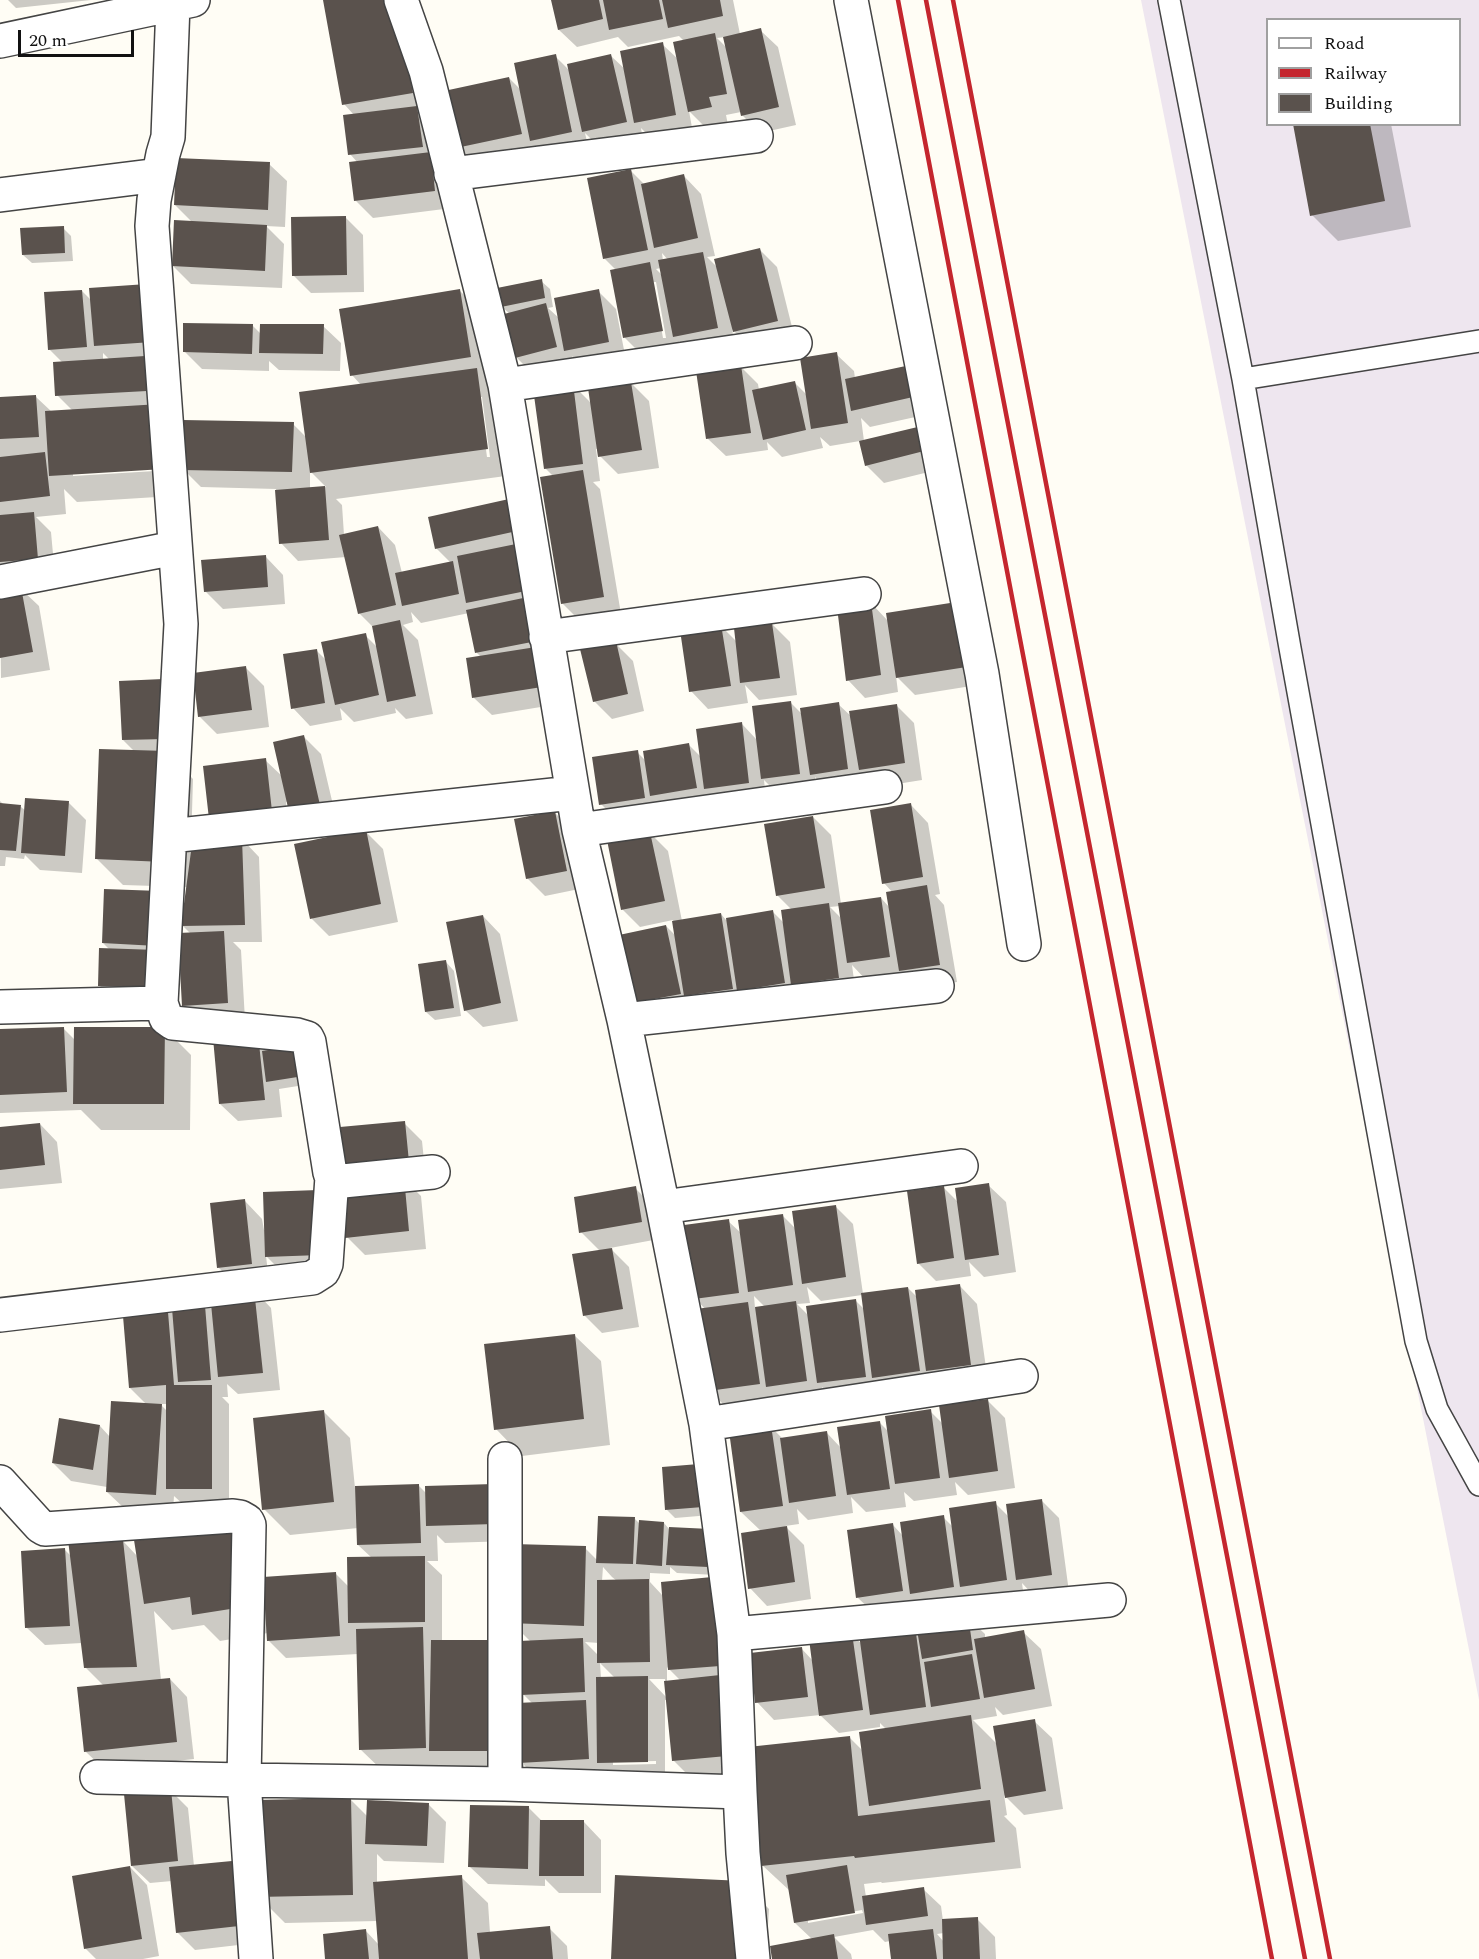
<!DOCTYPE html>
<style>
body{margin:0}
#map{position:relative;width:1479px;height:1959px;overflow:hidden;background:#fffdf5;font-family:Spectral,serif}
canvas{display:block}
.legend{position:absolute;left:1266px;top:18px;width:195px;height:108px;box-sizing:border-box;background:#fff;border:2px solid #a0a0a0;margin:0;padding:8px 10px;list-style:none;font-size:18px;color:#111}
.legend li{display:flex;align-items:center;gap:12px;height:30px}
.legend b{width:30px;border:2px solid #a0a0a0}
.scale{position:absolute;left:18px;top:30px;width:116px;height:27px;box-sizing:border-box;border:3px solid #111;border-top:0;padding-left:8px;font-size:18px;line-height:21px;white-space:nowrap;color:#111;-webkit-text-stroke:4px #fff;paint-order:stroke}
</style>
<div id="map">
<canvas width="1479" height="1959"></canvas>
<ul class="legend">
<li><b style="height:8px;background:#fff"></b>Road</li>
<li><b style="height:8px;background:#c4262e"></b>Railway</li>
<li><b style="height:16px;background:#5a524d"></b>Building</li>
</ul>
<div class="scale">20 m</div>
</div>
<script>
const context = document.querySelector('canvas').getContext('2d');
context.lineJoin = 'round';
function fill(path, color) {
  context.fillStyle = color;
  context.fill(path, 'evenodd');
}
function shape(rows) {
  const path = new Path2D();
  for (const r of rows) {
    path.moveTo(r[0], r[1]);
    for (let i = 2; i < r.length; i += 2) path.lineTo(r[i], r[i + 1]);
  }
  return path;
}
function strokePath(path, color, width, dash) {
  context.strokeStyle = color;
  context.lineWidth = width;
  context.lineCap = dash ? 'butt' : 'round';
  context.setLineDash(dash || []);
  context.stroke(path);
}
fill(shape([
 [1141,0,1479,0,1479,1700],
 [1268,20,1460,20,1460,124,1268,124]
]), '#eee6ef');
fill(shape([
 [8,0,91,0,16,8],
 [325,0,411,0,452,208,373,218,355,200,358,163,350,154,354,115,344,104],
 [552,0,733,0,740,34,760,30,778,47,796,125,760,133,742,115,741,112,726,115,728,125,707,129,689,111,693,133,653,140,641,128,643,140,601,149,585,133,589,150,549,158,538,146,539,151,475,165,458,147,509,78,522,91,555,56,570,71,611,56,626,70,662,44,679,60,684,41,679,36,628,47,618,37,577,47,559,30],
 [725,37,727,48,717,38],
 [1294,124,1391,124,1411,227,1338,241,1312,215],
 [269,164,287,181,285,227,266,226,284,244,282,288,191,284,173,266,193,223,175,205],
 [631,171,644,184,684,176,701,194,715,256,707,257,719,269,759,249,777,267,795,339,752,349,732,329,735,346,692,354,679,341,680,348,642,355,625,338,612,271,616,270,604,258],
 [662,253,668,260,663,261],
 [661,268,663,276,656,269],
 [653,282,656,282,666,338,663,338],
 [345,217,363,235,364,292,311,293,293,275],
 [63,228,71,236,73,261,32,263,23,255],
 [541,281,550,289,553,307,548,308,560,319,598,291,616,309,626,360,583,368,572,356,574,364,534,375,516,357,510,314,502,307],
 [147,285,147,360,185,431,293,424,307,438,361,385,352,375,460,291,486,317,513,475,336,499,342,505,344,535,378,527,395,545,402,573,451,563,436,548,509,501,559,704,492,715,474,698,481,657,477,653,469,613,421,623,411,612,413,622,403,625,418,640,433,714,406,719,395,708,396,713,354,722,340,708,342,720,310,726,293,708,316,650,327,661,365,635,377,647,373,627,359,613,346,557,298,561,281,543,276,489,201,487,188,474,189,495,77,502,64,489,66,514,36,517,51,532,55,576,0,581,0,399,36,397,52,412,73,411,57,395,63,363,49,349,82,291,92,301],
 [103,353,110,360,103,360],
 [479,397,482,397,490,457,487,457],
 [171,467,171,470,73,476,73,473],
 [310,471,326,487,310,489],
 [252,325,261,334,323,326,341,343,340,371,279,370,269,361,269,371,202,369,184,351],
 [836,354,854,371,855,378,932,383,938,412,870,427,861,418,864,441,926,426,949,467,884,483,866,465,860,441,830,446,820,437,823,448,782,457,767,442,768,450,726,456,708,439,740,366,758,384,759,390,794,382,807,395],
 [631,383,649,401,659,468,618,474,600,456,599,448,596,449,600,481,593,482,600,489,621,614,580,621,562,603,553,476,545,468,572,384,592,404],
 [266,557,283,575,285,604,223,609,205,591],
 [21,589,39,606,50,670,1,678,0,592],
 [871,603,889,622,888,614,990,683,915,695,896,676,898,692,865,698,848,680],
 [772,624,790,642,797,695,759,700,745,685,748,703,708,709,691,691,721,626,737,642],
 [615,643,633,661,644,711,612,719,594,701],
 [246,668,264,686,269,727,217,734,199,716],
 [121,682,170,756,193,779,191,846,242,839,259,857,262,942,233,942,241,950,245,1020,201,1023,184,1005,191,934,182,925,187,887,123,885,97,859,135,752,123,740],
 [791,703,803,715,838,704,852,717,896,705,914,723,922,780,878,787,863,772,865,786,829,792,815,777,816,792,780,796,764,780,766,800,619,822,601,804,637,752,646,761,689,745,701,757,742,724,757,740],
 [303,736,321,754,337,822,288,801,286,802,289,828,228,836,265,760,283,777],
 [0,801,4,805,21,807,26,811,68,802,86,820,82,873,40,870,25,855,24,859,6,857,5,866,0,866],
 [911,805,928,823,940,894,935,895,944,905,957,982,919,988,866,980,852,965,856,995,635,1003,666,926,676,936,673,920,640,927,622,909,650,833,668,851,682,921,721,914,726,920,773,912,784,923,792,910,777,895,813,817,831,835,841,904,881,898,890,908,893,893,884,883],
 [840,906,842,919,830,907],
 [555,813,573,830,584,888,545,896,527,878],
 [365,831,383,849,398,922,329,936,312,919],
 [106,891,174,969,117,1003,99,985,110,950,103,943],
 [483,916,500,934,518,1021,483,1027,465,1010],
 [446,962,454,971,461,1016,435,1020,426,1012],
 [63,1028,75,1040,165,1029,191,1055,190,1130,101,1130,81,1110,0,1113,0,1031],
 [258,1035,273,1051,317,1083,279,1089,282,1117,238,1121,220,1104],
 [404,1123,422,1141,426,1180,406,1181,421,1196,426,1249,365,1255,347,1237],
 [40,1124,57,1142,62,1183,0,1189,0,1129],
 [988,1185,1006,1202,1016,1272,984,1277,969,1262,971,1276,936,1281,918,1263,944,1188,959,1203],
 [635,1188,653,1206,659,1239,610,1248,629,1267,639,1327,602,1333,584,1315,600,1251,581,1232],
 [265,1193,338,1272,284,1274,266,1256,269,1281,236,1285,218,1267,245,1201,262,1219,264,1230,266,1230],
 [835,1206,853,1224,863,1294,908,1288,918,1298,960,1286,977,1304,988,1382,836,1400,822,1387,824,1398,785,1404,776,1395,777,1401,727,1408,709,1390,706,1310,696,1299,728,1221,741,1233,782,1215,796,1229],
 [807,1287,821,1301,862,1295,864,1309,855,1300,809,1316,797,1304,810,1303],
 [754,1296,765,1307,755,1308],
 [254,1290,271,1308,280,1390,238,1394,227,1384,228,1397,222,1397,229,1404,229,1506,185,1506,174,1496,173,1512,125,1509,107,1492,107,1487,71,1481,53,1463,100,1426,110,1437,147,1405,130,1388,124,1305],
 [160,1404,168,1404,168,1412],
 [574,1335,601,1361,610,1445,522,1456,496,1429],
 [987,1400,1005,1418,1015,1488,968,1495,955,1482,957,1495,914,1501,904,1492,906,1507,866,1512,851,1497,853,1513,808,1520,797,1509,799,1524,785,1526,804,1545,811,1599,767,1606,750,1588,761,1531,741,1512,771,1427,783,1439,827,1433,841,1448,880,1423,889,1432,930,1411,943,1424],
 [324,1412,350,1438,355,1488,419,1486,427,1494,494,1485,512,1541,445,1543,437,1535,438,1561,427,1561,442,1575,442,1642,531,1642,512,1623,585,1548,598,1561,634,1518,640,1524,664,1523,669,1529,710,1531,716,1575,677,1573,670,1567,670,1574,650,1573,650,1582,663,1596,711,1579,744,1773,691,1778,673,1760,667,1700,665,1700,665,1780,616,1780,606,1770,606,1776,539,1780,524,1765,524,1777,387,1775,360,1749,358,1654,286,1658,268,1640,268,1633,220,1641,204,1625,172,1630,154,1611,161,1680,170,1679,187,1697,194,1759,104,1769,86,1752,104,1686,85,1667,82,1643,45,1645,27,1628,65,1550,72,1557,123,1541,138,1557,230,1527,264,1601,336,1574,349,1587,372,1558,358,1545,358,1528,290,1535,264,1509],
 [603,1567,612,1577,617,1581,602,1581],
 [585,1642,599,1643,599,1656],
 [600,1663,615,1678,601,1678],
 [667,1667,680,1680,667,1682],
 [649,1679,665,1679,667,1698],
 [524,1695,533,1704,524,1704],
 [656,1761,656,1764,613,1765,613,1762],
 [664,1468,711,1515,675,1518,667,1510],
 [1041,1500,1059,1518,1069,1592,1035,1597,1022,1583,1024,1598,979,1604,969,1594,971,1605,929,1611,918,1600,920,1609,876,1615,858,1598,893,1525,903,1536,943,1517,953,1527,995,1503,1009,1517],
 [967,1617,985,1634,985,1638,1023,1632,1041,1649,1052,1706,1003,1715,995,1707,997,1716,973,1720,998,1745,1034,1721,1052,1738,1063,1809,1024,1815,1004,1795,1007,1815,1004,1816,1016,1828,1021,1868,882,1883,881,1882,864,1884,866,1897,923,1889,941,1906,943,1921,977,1919,995,1937,996,1959,892,1959,890,1941,885,1942,873,1930,834,1937,851,1954,852,1959,773,1959,813,1940,795,1923,790,1891,762,1865,850,1738,863,1751,886,1729,880,1723,880,1727,839,1733,820,1715,774,1720,757,1702,801,1648,813,1661,852,1635,862,1644],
 [862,1910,863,1913,808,1923,808,1920],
 [944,1933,944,1942,937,1934],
 [171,1791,188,1808,194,1866,231,1862,249,1880,256,1943,195,1950,177,1932,172,1881,150,1883,132,1866],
 [350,1799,368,1817,428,1804,446,1822,444,1863,384,1861,377,1854,377,1883,461,1877,488,1903,490,1933,549,1928,567,1946,568,1959,327,1959,365,1930,379,1945,378,1921,285,1923,259,1897],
 [529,1808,543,1822,584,1822,601,1840,601,1893,559,1893,545,1879,545,1886,488,1884,470,1867],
 [130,1867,147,1885,159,1956,143,1959,96,1959,85,1948],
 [742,1882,769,1909,766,1959,613,1959]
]), '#0003');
fill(shape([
 [323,0,396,0,413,93,342,105],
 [551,0,599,0,603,19,558,30],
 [603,0,659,0,663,19,609,30],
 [662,0,720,0,723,16,668,28],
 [761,28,779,107,741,116,723,37],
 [715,33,727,94,709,97,712,107,688,112,673,42],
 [663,42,676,115,634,123,620,51],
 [556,54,572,132,530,141,514,63],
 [611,54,627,122,582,132,567,64],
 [509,77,522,134,456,148,444,91],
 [417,106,423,147,348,155,343,115],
 [1293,124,1370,124,1385,201,1310,216],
 [431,152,435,191,354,201,349,162],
 [176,158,270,162,268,210,174,205],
 [631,169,648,250,603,259,587,178],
 [684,174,698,238,654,248,641,184],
 [346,216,347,275,292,276,291,217],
 [174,220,267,225,265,271,172,266],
 [64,226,65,253,22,255,20,228],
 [760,248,778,321,733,332,714,259],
 [703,252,718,328,673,337,658,260],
 [650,262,663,331,623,338,610,270],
 [542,279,545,298,501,307,497,288],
 [147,284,152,342,94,346,89,288],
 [460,289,471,357,350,376,339,309],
 [599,289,609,342,564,351,554,298],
 [82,290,87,347,48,350,44,292],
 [546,303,557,347,515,358,504,314],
 [183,323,253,324,252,354,183,352],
 [260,324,324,324,323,354,259,353],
 [837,352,848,423,811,429,800,358],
 [145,356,147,391,55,396,53,362],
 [915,364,922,395,851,411,845,379],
 [741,365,751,433,706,439,696,371],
 [477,368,488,449,310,473,299,392],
 [795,381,806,430,763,440,752,390],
 [631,382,642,450,598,457,588,388],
 [573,383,583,464,544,469,533,388],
 [36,395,39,437,0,439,0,397],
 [160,404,164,469,49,476,45,411],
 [183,420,294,422,292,472,182,470],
 [926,425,932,449,865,466,859,441],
 [45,452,50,496,0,502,0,457],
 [583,470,604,597,561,604,540,477],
 [325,486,329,540,279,544,275,490],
 [509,499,517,531,435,549,428,517],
 [34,512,38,559,0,562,0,515],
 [378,526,396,605,358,614,339,535],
 [516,544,526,591,466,603,457,556],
 [266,555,268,587,204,592,201,560],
 [453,561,459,594,402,606,395,573],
 [21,587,33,652,0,658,0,591],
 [528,597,537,641,475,653,466,610],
 [963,601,973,666,896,678,886,613],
 [871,602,881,675,846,681,837,607],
 [400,620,416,696,387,702,372,626],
 [772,623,780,678,740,683,734,628],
 [721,624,731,686,689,692,680,630],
 [366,633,379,695,335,705,321,642],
 [616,641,628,694,593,702,580,649],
 [536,647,542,687,472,698,466,658],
 [317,649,325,703,291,709,283,654],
 [246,666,252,710,198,717,193,673],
 [163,679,165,739,122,740,119,681],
 [791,701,800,774,761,779,752,706],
 [839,702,848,769,810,775,800,708],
 [897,704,905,763,859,770,849,711],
 [742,722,749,783,704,789,696,729],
 [304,735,320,805,289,812,273,742],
 [689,743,697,788,650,796,643,751],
 [99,749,167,751,164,862,95,859],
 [638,750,645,798,599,805,592,757],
 [266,758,272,811,209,819,203,766],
 [25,798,69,801,65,856,21,853],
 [0,803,21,805,16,851,0,850],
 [911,803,923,877,882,884,870,810],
 [555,811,567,871,526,879,514,819],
 [813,816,825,888,776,896,764,824],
 [366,829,381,904,310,919,294,844],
 [650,832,665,901,621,910,607,840],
 [242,838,245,925,181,926,192,844],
 [927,885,940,965,899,971,886,892],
 [104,889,160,891,157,946,102,943],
 [881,897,890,957,847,963,838,903],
 [829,903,839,978,791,985,781,910],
 [773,910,785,983,737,991,726,918],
 [721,913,733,989,684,996,672,921],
 [483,915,501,1003,464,1011,446,922],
 [666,925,681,994,633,1003,619,935],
 [224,931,228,1003,182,1006,178,933],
 [99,948,157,950,156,988,98,986],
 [446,960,454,1008,425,1012,418,964],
 [64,1027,67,1092,0,1095,0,1029],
 [74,1027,165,1027,164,1104,73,1104],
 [258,1034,265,1100,219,1104,213,1038],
 [306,1044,310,1075,266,1082,262,1051],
 [405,1121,409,1162,343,1168,340,1127],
 [40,1123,45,1165,0,1170,0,1127],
 [404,1177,409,1231,345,1238,340,1183],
 [989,1183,999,1255,965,1260,955,1188],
 [636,1186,642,1222,579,1233,574,1197],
 [944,1186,954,1258,917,1264,907,1191],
 [318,1190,320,1255,265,1257,263,1192],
 [245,1199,252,1264,217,1268,210,1203],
 [836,1205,846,1277,802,1284,792,1211],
 [783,1214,793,1285,748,1292,738,1220],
 [729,1219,739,1293,694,1299,684,1225],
 [612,1248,623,1309,583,1316,572,1254],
 [960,1284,971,1365,926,1371,915,1290],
 [908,1287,920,1371,872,1378,861,1293],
 [254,1289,263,1373,218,1377,210,1293],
 [204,1293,211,1380,178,1382,171,1296],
 [856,1299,866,1377,817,1383,806,1306],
 [167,1300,174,1385,212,1385,212,1489,166,1489,166,1385,129,1388,122,1304],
 [796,1301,807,1381,766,1387,755,1307],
 [748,1302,760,1384,708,1391,696,1309],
 [575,1334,584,1419,494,1430,484,1344],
 [988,1399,998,1471,949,1478,939,1405],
 [111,1401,162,1404,156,1495,106,1492],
 [931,1409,940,1478,895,1484,885,1416],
 [324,1410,334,1502,262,1510,253,1418],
 [59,1418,100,1425,93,1470,52,1463],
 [880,1421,890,1489,847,1495,837,1427],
 [771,1425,783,1506,740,1512,729,1431],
 [827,1431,836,1496,789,1503,780,1438],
 [699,1464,703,1507,665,1510,662,1467],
 [419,1484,421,1543,357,1545,355,1486],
 [494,1484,495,1524,426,1526,425,1486],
 [1042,1499,1052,1575,1016,1580,1006,1504],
 [996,1501,1007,1580,960,1587,949,1508],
 [944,1515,954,1587,910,1594,900,1522],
 [598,1516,635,1517,633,1564,596,1563],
 [639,1520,664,1522,662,1566,636,1564],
 [893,1523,903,1591,856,1598,847,1530],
 [231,1525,243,1607,192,1615,190,1597,144,1604,134,1540],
 [787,1526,795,1582,748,1589,741,1533],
 [669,1527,710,1529,708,1567,666,1565],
 [68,1540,123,1540,137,1667,84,1668],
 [513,1544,586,1546,584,1626,510,1623],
 [65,1548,70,1626,25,1628,21,1551],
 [425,1556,425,1622,348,1623,347,1557],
 [336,1572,340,1636,267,1641,263,1577],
 [712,1577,720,1666,668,1670,661,1582],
 [649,1579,650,1662,597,1663,597,1580],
 [968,1615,973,1650,922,1659,916,1624],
 [915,1626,926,1707,870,1715,859,1634],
 [423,1627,426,1748,359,1750,356,1629],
 [1024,1630,1035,1689,984,1698,974,1639],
 [852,1633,863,1710,819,1716,809,1639],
 [583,1638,585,1692,521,1695,519,1641],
 [431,1640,498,1640,498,1751,429,1751],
 [802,1647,808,1697,755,1703,750,1653],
 [972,1654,980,1699,931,1707,924,1662],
 [720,1675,727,1756,672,1761,664,1681],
 [648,1676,648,1762,597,1763,596,1677],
 [170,1678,177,1742,84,1752,77,1687],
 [586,1700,589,1759,519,1763,516,1703],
 [971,1715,981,1789,869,1806,859,1732],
 [1035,1719,1046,1791,1005,1798,993,1726],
 [850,1736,858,1816,990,1800,995,1842,855,1858,854,1856,761,1866,748,1747],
 [171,1789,178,1861,131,1866,124,1794],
 [351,1798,353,1895,257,1897,255,1800],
 [367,1800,429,1803,427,1846,365,1844],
 [470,1805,529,1806,528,1869,468,1867],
 [540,1820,584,1820,584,1876,539,1876],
 [232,1861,239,1926,176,1933,169,1867],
 [847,1865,855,1913,794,1923,786,1875],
 [130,1866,142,1939,84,1949,72,1876],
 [462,1875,468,1959,379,1959,373,1882],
 [615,1875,743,1881,739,1959,611,1959],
 [924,1887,928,1916,866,1925,862,1896],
 [978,1917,980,1959,943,1959,942,1919],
 [550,1926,553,1959,480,1959,477,1933],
 [366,1929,369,1959,325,1959,323,1934],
 [933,1929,937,1959,891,1959,888,1934],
 [834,1934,838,1959,772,1959,770,1946]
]), '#5a524d');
const service = shape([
 [1169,0,1243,379,1290,648,1416,1341,1437,1409,1479,1485],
 [1243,379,1479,341]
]);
const minor = shape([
 [401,0,426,71,505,385,579,830,624,1020,663,1207,706,1424,734,1634],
 [851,0,982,674,1024,944],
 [173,4,168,137,163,154,154,200,152,226,181,624,161,1003,166,1018,173,1023,297,1035,307,1038,309,1042,330,1173,336,1180,343,1181,433,1172],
 [0,41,193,0],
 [451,174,756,136],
 [0,195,159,175],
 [505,385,795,343],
 [0,582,175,548],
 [546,637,864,594],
 [579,830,885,787],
 [170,836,572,793],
 [0,1007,161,1003],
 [624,1020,937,986],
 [663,1207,961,1166],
 [0,1315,312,1278,323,1271,326,1264,332,1177],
 [706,1424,1021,1376],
 [0,1482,40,1526,45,1529,233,1516,240,1517,247,1521,249,1525,244,1780,505,1784,740,1792,734,1634,1109,1600],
 [97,1777,244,1780,256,1959],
 [505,1784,505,1459],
 [740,1792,743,1853,753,1959]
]);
strokePath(service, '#444', 24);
strokePath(minor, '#444', 36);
strokePath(service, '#fff', 21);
strokePath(minor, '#fff', 33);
strokePath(shape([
 [898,0,1272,1959],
 [926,0,1305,1959],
 [953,0,1330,1959]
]), '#c4262e', 4.5);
</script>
